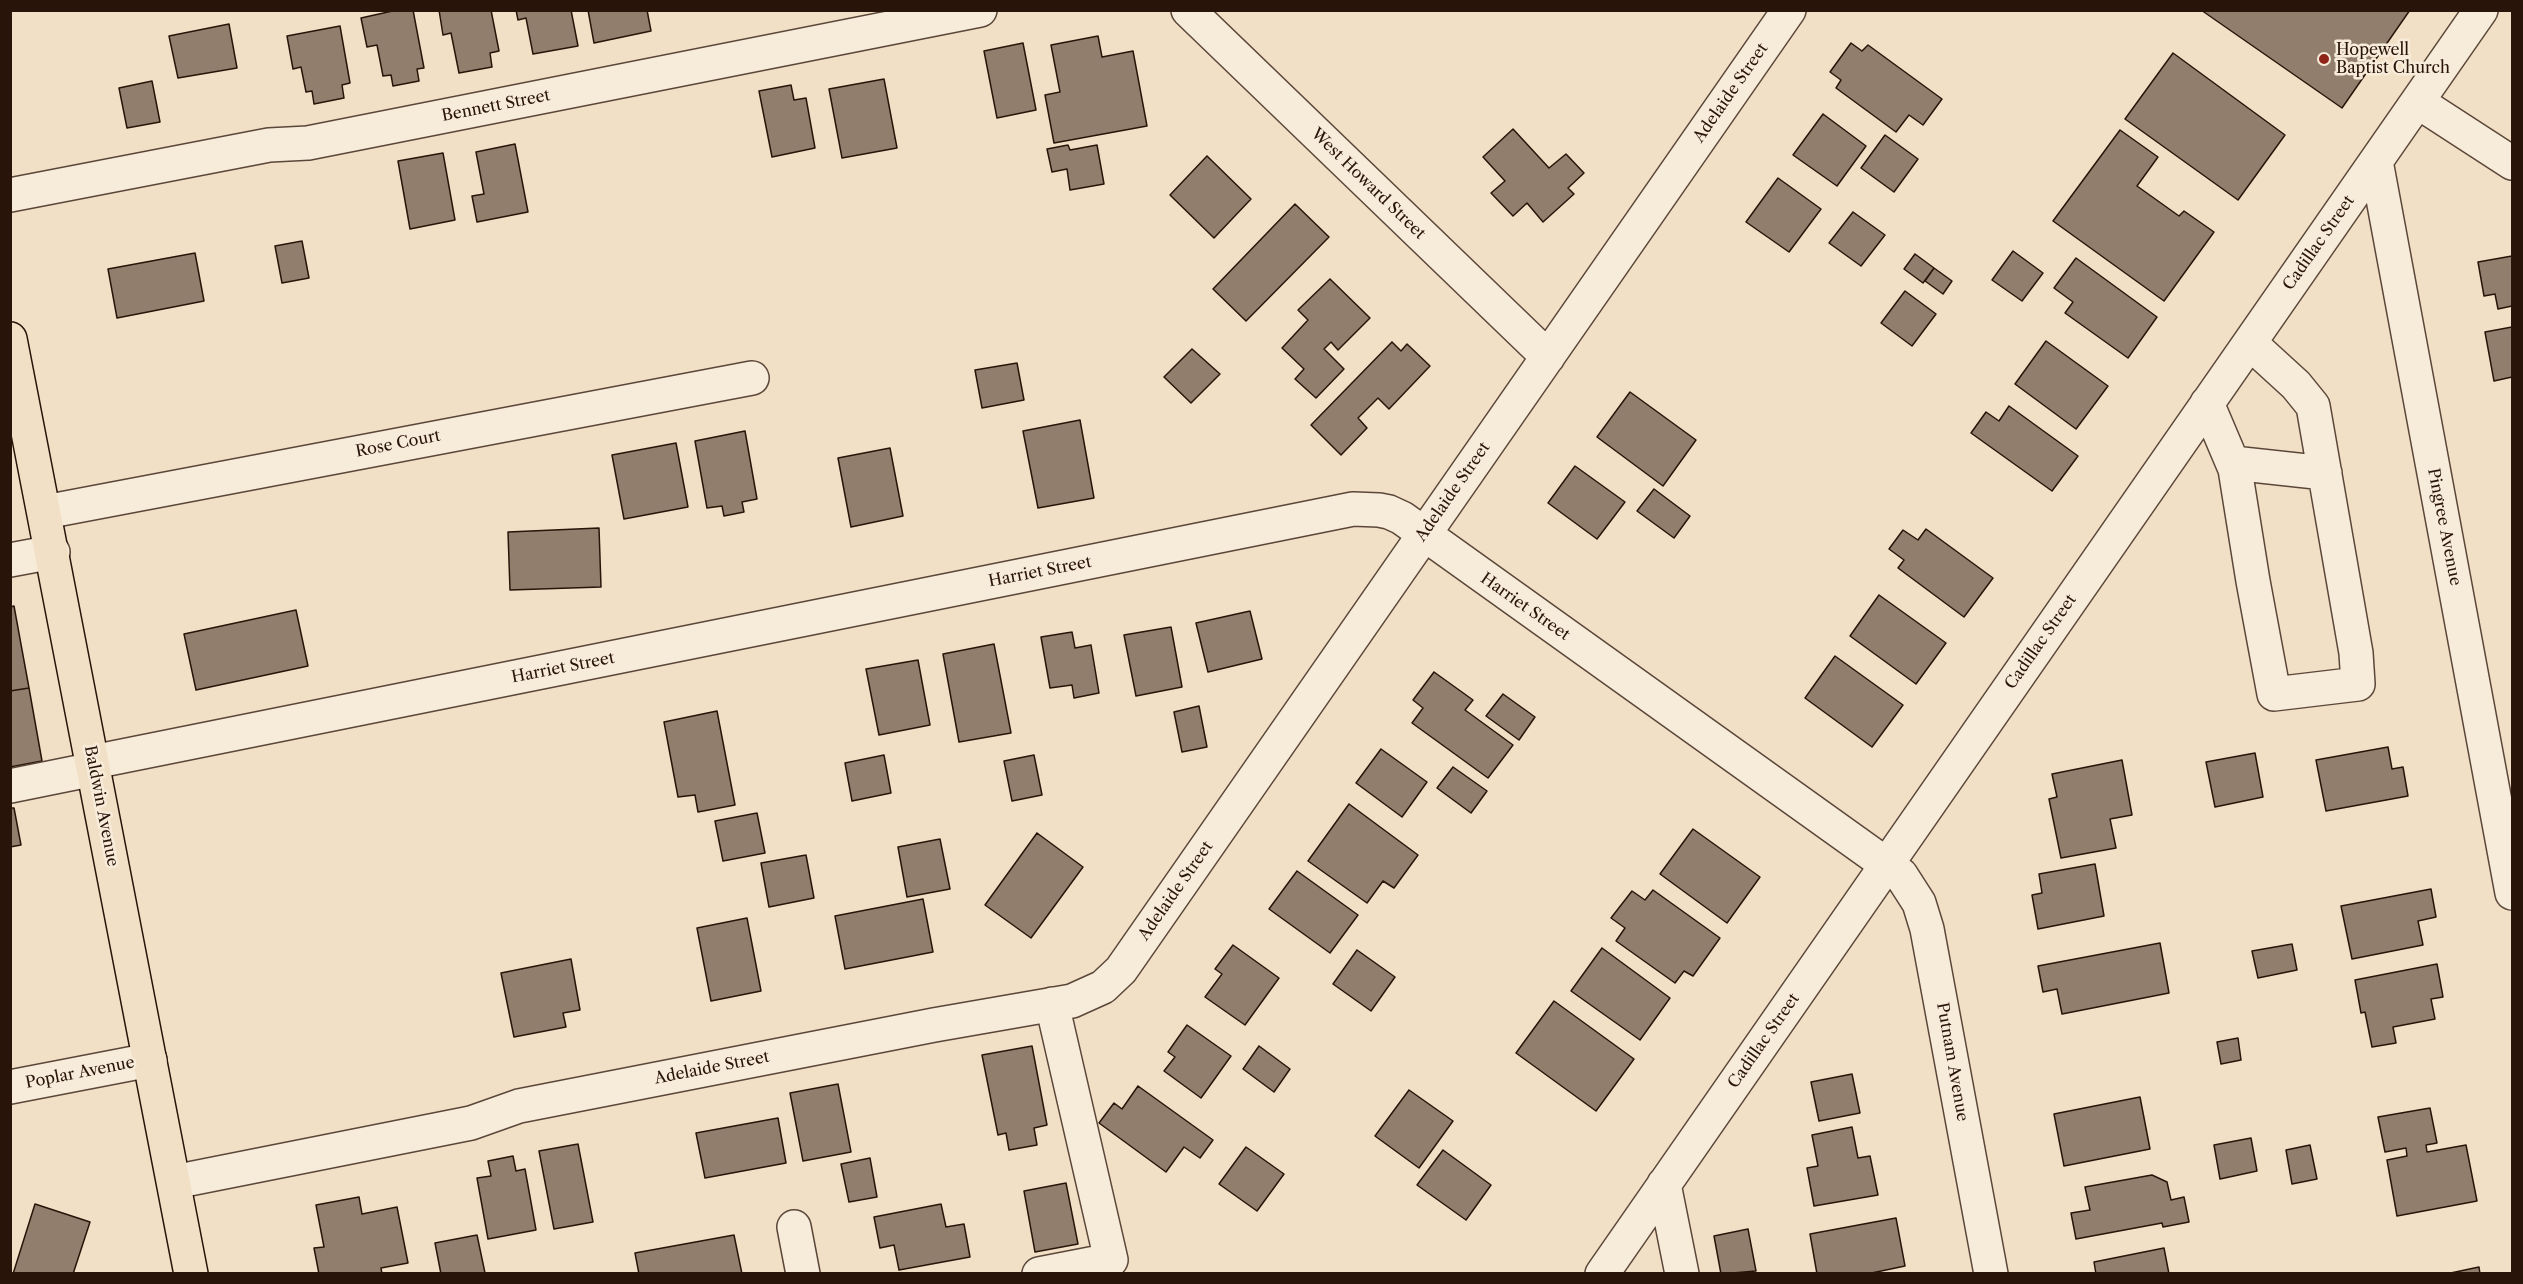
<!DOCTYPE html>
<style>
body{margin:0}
#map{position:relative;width:2523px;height:1284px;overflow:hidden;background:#f2e0c6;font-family:"Libre Caslon Text",serif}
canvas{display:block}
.frame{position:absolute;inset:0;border:12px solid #29140a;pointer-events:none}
</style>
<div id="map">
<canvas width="2523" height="1284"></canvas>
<div class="frame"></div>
</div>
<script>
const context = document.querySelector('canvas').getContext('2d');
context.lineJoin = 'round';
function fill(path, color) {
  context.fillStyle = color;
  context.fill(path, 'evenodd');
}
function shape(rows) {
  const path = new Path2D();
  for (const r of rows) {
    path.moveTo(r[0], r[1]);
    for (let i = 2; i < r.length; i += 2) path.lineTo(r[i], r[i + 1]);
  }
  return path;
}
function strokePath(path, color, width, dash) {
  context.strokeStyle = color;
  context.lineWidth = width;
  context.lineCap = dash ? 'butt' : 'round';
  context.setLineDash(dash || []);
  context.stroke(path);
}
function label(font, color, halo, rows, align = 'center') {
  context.font = font + ' "Libre Caslon Text",serif';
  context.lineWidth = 5;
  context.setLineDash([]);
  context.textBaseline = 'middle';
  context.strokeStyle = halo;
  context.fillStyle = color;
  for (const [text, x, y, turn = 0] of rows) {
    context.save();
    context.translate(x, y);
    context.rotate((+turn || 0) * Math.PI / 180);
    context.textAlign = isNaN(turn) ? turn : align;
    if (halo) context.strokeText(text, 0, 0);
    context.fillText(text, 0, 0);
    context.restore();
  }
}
const building = shape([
 [397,10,413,10,424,68,417,69,419,81,393,86,391,75,383,76,377,45,367,47,361,18,397,10],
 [439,10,491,10,499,51,490,53,492,67,459,73,451,33,443,35,439,10],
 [516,10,571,10,578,46,533,54,526,18,518,20,516,10],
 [588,10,647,10,651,31,594,43,588,10],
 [2201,10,2410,10,2342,108,2201,10],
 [229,24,237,68,178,78,169,36,229,24],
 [340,26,350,83,342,85,344,98,314,104,312,91,306,92,301,67,293,69,287,36,340,26],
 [1098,36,1102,57,1133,51,1147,126,1054,143,1045,95,1060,92,1051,45,1098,36],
 [1023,43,1036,110,997,118,984,51,1023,43],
 [1851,43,1862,51,1868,45,1942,99,1923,125,1909,115,1896,132,1836,88,1841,80,1830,72,1851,43],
 [2173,53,2285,135,2238,200,2125,119,2173,53],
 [884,79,897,148,842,158,829,89,884,79],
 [152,81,160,122,127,128,119,88,152,81],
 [791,85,794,100,806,98,815,148,772,157,759,91,791,85],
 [1823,114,1866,146,1837,186,1793,155,1823,114],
 [1513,129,1549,168,1566,154,1584,173,1568,188,1574,194,1543,222,1527,203,1513,216,1491,193,1505,181,1483,157,1513,129],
 [2120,130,2158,157,2137,186,2179,216,2184,211,2214,232,2164,301,2053,221,2120,130],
 [1885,135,1918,159,1894,192,1861,168,1885,135],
 [515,144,528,212,477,222,472,196,484,194,476,152,515,144],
 [1068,145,1070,150,1097,145,1104,184,1070,190,1067,169,1052,172,1047,149,1068,145],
 [443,153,455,220,410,229,398,161,443,153],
 [1207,156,1251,199,1214,238,1170,195,1207,156],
 [1778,178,1821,209,1789,252,1746,222,1778,178],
 [1295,204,1329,237,1246,321,1213,289,1295,204],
 [1853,212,1885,235,1861,266,1829,243,1853,212],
 [302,241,309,278,282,283,275,246,302,241],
 [2013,251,2043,273,2022,301,1992,280,2013,251],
 [195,253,204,301,117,318,108,269,195,253],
 [1915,254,1934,268,1923,283,1904,269,1915,254],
 [2512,256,2512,306,2498,309,2495,294,2484,296,2478,262,2512,256],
 [2076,258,2157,317,2128,358,2065,313,2073,302,2054,288,2076,258],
 [1934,268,1952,281,1943,294,1925,281,1934,268],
 [1330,279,1370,318,1338,350,1331,342,1324,349,1344,369,1316,398,1295,379,1304,369,1282,348,1308,320,1298,310,1330,279],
 [1905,291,1936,314,1912,346,1881,323,1905,291],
 [2512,327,2512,377,2494,381,2485,332,2512,327],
 [2046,341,2108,386,2076,429,2015,384,2046,341],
 [1392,342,1401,351,1407,344,1430,366,1389,409,1378,398,1358,418,1367,428,1341,455,1311,425,1392,342],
 [1192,349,1220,374,1191,403,1164,377,1192,349],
 [1017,363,1024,400,982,408,975,370,1017,363],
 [1630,392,1696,440,1663,486,1597,437,1630,392],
 [2009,406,2078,456,2052,491,1971,433,1986,412,1999,421,2009,406],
 [1080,420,1094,498,1038,508,1023,431,1080,420],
 [745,431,757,499,742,502,744,512,724,516,722,506,707,508,695,441,745,431],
 [676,443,688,507,624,519,612,455,676,443],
 [890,448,903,516,851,527,838,458,890,448],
 [1575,466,1625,502,1597,539,1548,503,1575,466],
 [1654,489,1690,516,1674,538,1637,511,1654,489],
 [599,528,601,587,510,590,508,532,599,528],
 [1926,529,1993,578,1964,617,1898,568,1904,560,1889,549,1903,530,1918,540,1926,529],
 [1879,595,1946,643,1916,684,1850,636,1879,595],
 [14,606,29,688,10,691,10,607,14,606],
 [296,610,308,666,196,690,184,634,296,610],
 [1250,611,1262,659,1208,672,1196,623,1250,611],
 [1171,627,1182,687,1136,696,1124,635,1171,627],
 [1072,632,1075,648,1091,645,1099,693,1074,698,1072,685,1050,688,1041,637,1072,632],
 [994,644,1011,733,959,742,943,654,994,644],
 [1835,656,1903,705,1872,747,1805,698,1835,656],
 [918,660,930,725,879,735,866,669,918,660],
 [1434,672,1473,700,1465,710,1513,745,1488,778,1412,723,1423,708,1413,700,1434,672],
 [29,688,42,761,10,767,10,691,29,688],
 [1503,694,1535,717,1519,740,1486,716,1503,694],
 [1199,706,1207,747,1182,752,1174,712,1199,706],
 [717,711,735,805,698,812,695,795,678,797,664,722,717,711],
 [2388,747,2392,769,2403,767,2408,796,2326,811,2316,760,2388,747],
 [1381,749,1427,782,1402,817,1356,783,1381,749],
 [2255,753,2263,797,2215,807,2206,762,2255,753],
 [884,755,891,793,852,801,845,763,884,755],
 [1034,755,1042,795,1012,801,1004,761,1034,755],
 [2122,760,2132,815,2110,819,2116,848,2061,858,2049,799,2057,797,2052,774,2122,760],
 [1453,767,1487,791,1471,813,1437,788,1453,767],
 [1349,804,1418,855,1394,888,1383,881,1367,903,1308,861,1349,804],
 [10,808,14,808,21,845,10,847,10,808],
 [757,813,765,853,723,861,715,821,757,813],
 [1693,829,1760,877,1727,923,1660,874,1693,829],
 [1037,833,1083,867,1031,938,985,905,1037,833],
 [940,839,950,889,907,897,898,847,940,839],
 [806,855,814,898,769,907,761,863,806,855],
 [2095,864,2104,916,2038,929,2032,895,2042,893,2039,874,2095,864],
 [1297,871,1358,915,1330,953,1269,909,1297,871],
 [2431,889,2436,917,2418,921,2423,945,2352,959,2341,906,2431,889],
 [1653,890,1720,938,1693,976,1684,971,1675,983,1616,941,1625,928,1611,918,1632,891,1645,900,1653,890],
 [923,899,933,952,845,969,835,916,923,899],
 [747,918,761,991,711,1001,697,928,747,918],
 [2160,943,2169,993,2062,1014,2057,989,2043,992,2038,966,2160,943],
 [2292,944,2297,970,2258,978,2252,951,2292,944],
 [1233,945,1279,978,1245,1025,1205,997,1222,974,1215,969,1233,945],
 [1602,948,1670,998,1640,1040,1571,991,1602,948],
 [1357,950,1395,977,1371,1011,1333,984,1357,950],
 [571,959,580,1010,563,1013,566,1027,514,1037,501,973,571,959],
 [2437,964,2443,997,2431,999,2435,1019,2393,1027,2396,1043,2372,1047,2365,1012,2361,1013,2355,980,2437,964],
 [1554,1001,1634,1059,1596,1111,1516,1053,1554,1001],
 [1187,1025,1231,1056,1201,1098,1164,1071,1175,1057,1168,1052,1187,1025],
 [2238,1038,2241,1060,2221,1064,2217,1042,2238,1038],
 [1032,1046,1047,1125,1034,1128,1037,1145,1009,1150,1006,1133,998,1135,982,1055,1032,1046],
 [1259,1046,1290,1069,1274,1092,1243,1069,1259,1046],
 [1852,1074,1860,1113,1819,1121,1811,1082,1852,1074],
 [838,1084,851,1152,803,1161,790,1093,838,1084],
 [1138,1086,1213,1140,1200,1158,1184,1147,1166,1172,1099,1123,1114,1103,1122,1109,1138,1086],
 [1409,1090,1453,1121,1419,1168,1375,1136,1409,1090],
 [2140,1097,2150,1149,2064,1166,2054,1114,2140,1097],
 [2430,1108,2437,1143,2426,1145,2427,1152,2466,1145,2477,1201,2397,1216,2387,1160,2407,1156,2406,1148,2385,1152,2378,1117,2430,1108],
 [778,1118,786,1163,705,1178,696,1133,778,1118],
 [1852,1127,1858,1158,1870,1156,1878,1195,1814,1206,1807,1168,1818,1166,1812,1135,1852,1127],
 [2251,1138,2257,1171,2220,1179,2214,1145,2251,1138],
 [578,1144,593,1222,554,1229,539,1151,578,1144],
 [2310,1145,2317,1179,2292,1184,2286,1150,2310,1145],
 [1246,1147,1284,1174,1257,1211,1219,1184,1246,1147],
 [1443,1150,1491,1185,1466,1220,1417,1185,1443,1150],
 [513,1156,516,1171,525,1169,536,1230,488,1239,477,1178,491,1176,488,1161,513,1156],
 [870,1158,877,1197,849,1202,841,1164,870,1158],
 [2152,1175,2167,1182,2171,1200,2184,1197,2189,1222,2163,1227,2162,1223,2076,1239,2071,1213,2090,1210,2085,1187,2152,1175],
 [1066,1183,1078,1244,1035,1252,1024,1191,1066,1183],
 [359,1197,362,1214,397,1207,408,1263,381,1268,382,1274,319,1274,314,1248,324,1247,316,1205,359,1197],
 [35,1204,90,1222,73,1274,13,1274,35,1204],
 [941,1204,946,1227,964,1224,970,1257,899,1270,894,1245,880,1248,874,1217,941,1204],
 [1896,1218,1905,1266,1867,1274,1817,1274,1810,1234,1896,1218],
 [1748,1229,1756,1271,1721,1274,1714,1236,1748,1229],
 [477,1235,485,1273,441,1274,435,1243,477,1235],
 [734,1235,742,1274,639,1274,635,1253,734,1235],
 [2164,1248,2169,1274,2096,1274,2094,1262,2164,1248],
 [2479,1267,2480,1274,2446,1274,2479,1267]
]);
fill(building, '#927e6c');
strokePath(building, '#29140a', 1.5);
const minor = shape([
 [1188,10,1548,357],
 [2418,102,2512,163],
 [2376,161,2512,893],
 [10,195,269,145,308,143,980,10],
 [2207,403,2235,469,2253,581,2274,694,2358,684,2356,653,2313,406,2296,385,2250,343],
 [2233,463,2325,473],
 [45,512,752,378],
 [10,560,53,552],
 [93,762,1353,509,1379,510,1389,512,1402,518,1901,875,1919,903,1927,929,1991,1274],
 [10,786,94,769],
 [10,1087,150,1060],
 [174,1182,471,1123,519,1106,934,1025,1072,1001,1103,987,1121,970,1789,10],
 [1664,1184,1682,1274],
 [794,1227,803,1274],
 [1039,1274,1111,1260,1052,1004],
 [1602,1274,2481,10]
]);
const major = shape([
 [10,339,191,1274]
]);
strokePath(minor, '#5b4739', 36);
strokePath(major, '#29140a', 36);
strokePath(minor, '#f7ebda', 33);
strokePath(major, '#f2e0c6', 33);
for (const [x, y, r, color] of [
 [2324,59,6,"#8f2418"]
]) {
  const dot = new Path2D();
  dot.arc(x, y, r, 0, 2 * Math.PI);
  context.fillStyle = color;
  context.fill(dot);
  strokePath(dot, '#f7ebda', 2);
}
label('16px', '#29140a', '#f7ebda', [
 ["Hopewell",2336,50],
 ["Baptist Church",2336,68]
], 'left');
label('16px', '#29140a', '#f7ebda', [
 ["Adelaide Street",1731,93,-55],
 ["Bennett Street",496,106,-11],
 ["West Howard Street",1368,184,44],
 ["Cadillac Street",2319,243,-55],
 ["Rose Court",398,444,-11],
 ["Adelaide Street",1453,492,-55],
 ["Pingree Avenue",2444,527,79],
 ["Harriet Street",1040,572,-11],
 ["Harriet Street",1525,607,35],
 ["Cadillac Street",2041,642,-55],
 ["Harriet Street",563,668,-11],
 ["Baldwin Avenue",101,806,79],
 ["Adelaide Street",1176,891,-55],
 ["Cadillac Street",1764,1041,-55],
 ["Putnam Avenue",1952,1062,80],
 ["Adelaide Street",712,1068,-11],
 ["Poplar Avenue",80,1073,-11]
]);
</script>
